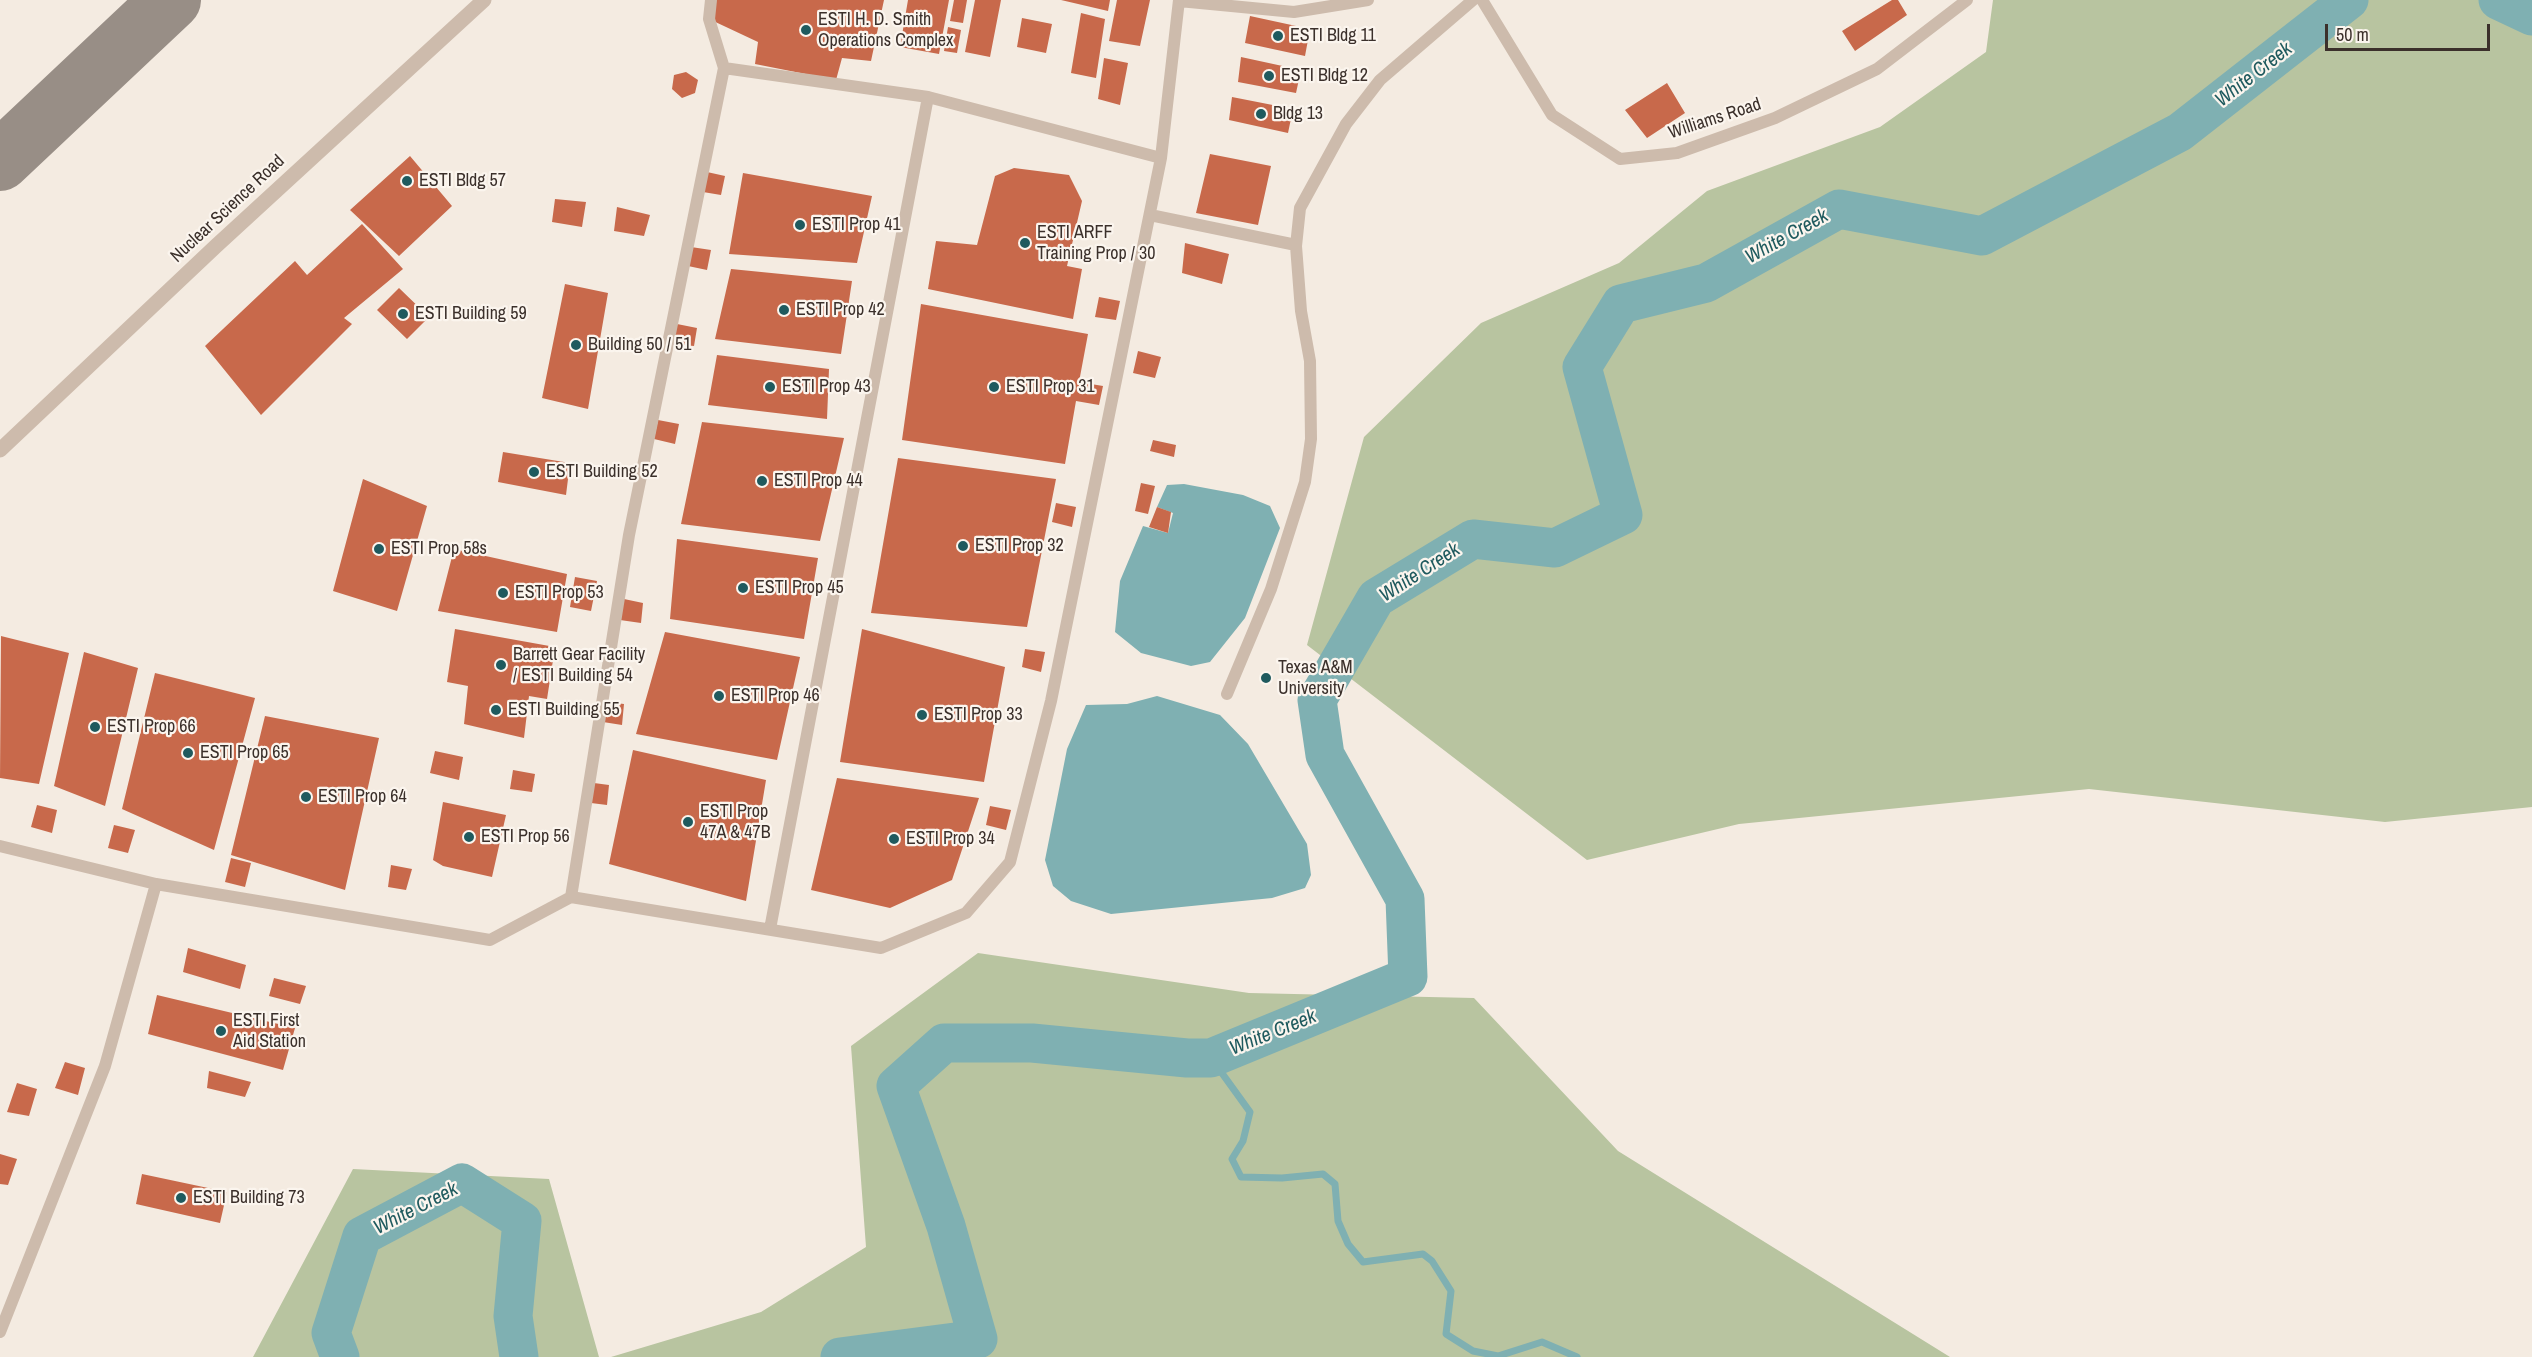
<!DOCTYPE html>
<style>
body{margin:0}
#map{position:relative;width:2532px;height:1357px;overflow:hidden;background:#f4ebe1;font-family:"Archivo Narrow",sans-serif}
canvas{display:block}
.scale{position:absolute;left:2325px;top:24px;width:165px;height:27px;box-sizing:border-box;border:3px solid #3b302b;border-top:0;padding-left:8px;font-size:18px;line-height:21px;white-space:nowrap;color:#3b302b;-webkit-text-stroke:4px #fbf5ee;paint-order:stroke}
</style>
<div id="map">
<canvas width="2532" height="1357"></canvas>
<div class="scale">50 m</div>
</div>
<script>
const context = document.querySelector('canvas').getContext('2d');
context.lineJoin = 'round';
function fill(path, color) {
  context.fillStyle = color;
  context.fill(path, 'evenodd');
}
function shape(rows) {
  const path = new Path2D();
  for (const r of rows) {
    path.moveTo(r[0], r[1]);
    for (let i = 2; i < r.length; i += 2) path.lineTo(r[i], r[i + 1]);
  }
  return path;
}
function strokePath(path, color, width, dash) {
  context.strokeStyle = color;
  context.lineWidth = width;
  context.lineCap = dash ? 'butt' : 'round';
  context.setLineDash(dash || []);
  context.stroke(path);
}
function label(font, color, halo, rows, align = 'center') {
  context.font = font + ' "Archivo Narrow",sans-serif';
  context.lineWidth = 4.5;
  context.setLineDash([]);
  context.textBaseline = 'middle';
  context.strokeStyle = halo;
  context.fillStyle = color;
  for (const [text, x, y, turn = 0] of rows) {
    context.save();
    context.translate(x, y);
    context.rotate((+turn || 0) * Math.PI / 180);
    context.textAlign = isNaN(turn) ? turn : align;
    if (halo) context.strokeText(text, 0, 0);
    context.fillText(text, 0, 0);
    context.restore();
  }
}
fill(shape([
 [1993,0,2532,0,2532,807,2385,822,2089,789,1739,824,1587,860,1307,645,1364,437,1481,323,1619,263,1707,191,1880,127,1986,52],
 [978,953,1249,993,1474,998,1618,1151,1950,1357,611,1357,761,1312,866,1247,851,1046],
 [353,1169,549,1179,599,1357,253,1357]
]), '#b8c4a0');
fill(shape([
 [1184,484,1243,495,1270,506,1280,528,1245,618,1210,662,1191,666,1141,653,1115,632,1120,581,1143,526,1168,533,1173,513,1157,507,1167,485],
 [1157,696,1220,715,1248,744,1307,844,1311,875,1305,888,1272,898,1111,914,1071,901,1053,886,1045,860,1067,749,1086,705,1127,704]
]), '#7fb0b2');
strokePath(shape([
 [1211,1058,1250,1112,1243,1141,1232,1159,1241,1177,1282,1178,1323,1174,1335,1184,1338,1221,1348,1244,1363,1262,1423,1254,1432,1261,1451,1291,1446,1334,1473,1351,1498,1356,1542,1342,1577,1357]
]), '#7fb0b2', 7);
strokePath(shape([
 [2498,0,2532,16],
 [340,1357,331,1333,362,1236,462,1183,522,1221,513,1316,519,1357],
 [840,1357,978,1339,946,1226,896,1086,944,1043,1032,1043,1187,1058,1211,1058,1408,977,1405,899,1325,755,1317,700,1376,598,1473,539,1555,548,1623,515,1582,367,1621,304,1706,283,1839,209,1982,236,2180,132,2349,0]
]), '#7fb0b2', 39);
strokePath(shape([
 [0,161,171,0]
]), '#988e86', 60);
fill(shape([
 [714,0,884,0,871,61,842,58,836,80,755,64,758,42,709,19],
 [908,0,949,0,939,54,900,47],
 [954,0,967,0,963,23,950,21],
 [975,0,1001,0,990,57,965,52],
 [1061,0,1110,0,1108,11],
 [1117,0,1150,0,1140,46,1109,41],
 [1892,0,1898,0,1907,15,1855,51,1842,31],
 [1081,13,1105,19,1096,78,1071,73],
 [1250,16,1310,29,1305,56,1245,43],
 [1022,18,1052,24,1046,53,1017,47],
 [948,27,961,30,957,53,944,51],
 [1241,57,1301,70,1296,93,1238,82],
 [1104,58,1128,63,1120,105,1098,99],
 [686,72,698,80,695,93,682,98,672,89,674,75],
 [1667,83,1685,113,1647,138,1625,110],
 [1232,97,1293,109,1288,133,1229,120],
 [1210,154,1271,166,1258,225,1196,213],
 [410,156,452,206,399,256,350,210],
 [1014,168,1069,175,1082,201,1067,266,1082,269,1073,319,928,289,936,241,977,245,995,176],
 [707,172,725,176,721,195,703,192],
 [743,173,872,196,857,263,729,254],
 [555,199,586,202,582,227,552,222],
 [617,207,650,215,644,236,614,231],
 [362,224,403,269,344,318,352,324,261,415,205,346,295,261,307,275],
 [1185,243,1229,254,1222,284,1182,273],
 [691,247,711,250,707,270,688,266],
 [731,269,852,281,841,354,715,339],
 [565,284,608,293,588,409,542,398],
 [399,288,429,317,407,339,377,310],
 [1099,297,1120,301,1116,320,1095,317],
 [921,304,1088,334,1079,382,1103,386,1099,405,1076,401,1065,464,902,440],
 [677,324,697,328,694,346,673,344],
 [1138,351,1161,357,1155,378,1133,373],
 [717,355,829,369,827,419,708,405],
 [658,420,679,424,675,444,654,439],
 [702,422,844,438,820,541,681,524],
 [1153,440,1176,445,1174,457,1150,451],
 [503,452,570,463,566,495,498,482],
 [898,458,1056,479,1027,627,871,613],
 [363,479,427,506,397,611,333,591],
 [1141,483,1155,486,1148,514,1135,511],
 [1056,503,1076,507,1072,527,1052,522],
 [1157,507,1171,512,1168,533,1149,527],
 [677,539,818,558,804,639,670,619],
 [454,549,567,574,557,632,438,611],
 [575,577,597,581,591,611,570,607],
 [624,599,643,603,641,623,620,620],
 [455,629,555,647,547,699,529,696,524,738,464,724,468,686,447,682],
 [862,629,1005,667,984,782,840,762],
 [665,632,800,657,777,760,636,734],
 [1,636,69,653,39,784,0,778],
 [1025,649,1045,652,1041,672,1022,667],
 [84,652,138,668,105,806,54,786],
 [155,673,255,698,214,850,122,809],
 [607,702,624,704,622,725,603,722],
 [265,716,379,738,345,890,231,855],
 [633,750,766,780,746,901,609,864],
 [435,751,463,757,459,780,430,773],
 [513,770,535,774,532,792,510,789],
 [837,778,979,798,952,880,890,908,811,890],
 [594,783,609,785,607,805,591,803],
 [443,802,506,815,492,877,443,866,433,860],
 [37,805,57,810,52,833,31,827],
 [990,806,1011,810,1006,830,986,825],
 [114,825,135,830,128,853,108,848],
 [231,858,251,863,245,887,225,882],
 [391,865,412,869,406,890,388,887],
 [188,948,246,965,240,989,183,972],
 [274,978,306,986,300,1004,269,996],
 [157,995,295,1028,283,1070,148,1034],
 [65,1062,85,1068,78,1095,55,1088],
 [209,1071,251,1082,245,1097,207,1088],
 [17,1083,37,1089,29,1116,7,1112],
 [0,1154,17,1159,8,1185,0,1184],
 [142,1174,227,1192,220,1223,136,1204]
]), '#c8694b');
strokePath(shape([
 [711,0,709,19,724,68,629,535,571,897,881,948,966,913,1010,862,1051,701,1161,158,1179,0],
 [1482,0,1552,115,1620,159,1677,153,1775,118,1877,69,1967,0],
 [1179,1,1294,12,1368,0],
 [724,68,928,97,1161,158],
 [1150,215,1296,245],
 [1227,694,1271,589,1305,482,1311,439,1310,361,1301,311,1296,246,1300,208,1346,124,1380,80,1473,0],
 [0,846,156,884,490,940,571,897],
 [770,929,928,97],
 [0,1332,105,1066,156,884]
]), '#cdbbac', 12);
strokePath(shape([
 [0,450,216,246,484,0]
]), '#cdbbac', 15);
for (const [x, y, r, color] of [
 [806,30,6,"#1f5a5e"],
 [1278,36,6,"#1f5a5e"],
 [1269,76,6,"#1f5a5e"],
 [1261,114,6,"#1f5a5e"],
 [407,181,6,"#1f5a5e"],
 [800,225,6,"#1f5a5e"],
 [1025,243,6,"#1f5a5e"],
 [784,310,6,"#1f5a5e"],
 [403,314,6,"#1f5a5e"],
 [576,345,6,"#1f5a5e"],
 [770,387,6,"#1f5a5e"],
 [994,387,6,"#1f5a5e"],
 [534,472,6,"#1f5a5e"],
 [762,481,6,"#1f5a5e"],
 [963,546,6,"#1f5a5e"],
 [379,549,6,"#1f5a5e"],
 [743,588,6,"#1f5a5e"],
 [503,593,6,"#1f5a5e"],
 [501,665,6,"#1f5a5e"],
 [1266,678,6,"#1f5a5e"],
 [719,696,6,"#1f5a5e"],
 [496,710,6,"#1f5a5e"],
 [922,715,6,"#1f5a5e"],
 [95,727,6,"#1f5a5e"],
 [188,753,6,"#1f5a5e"],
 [306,797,6,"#1f5a5e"],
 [688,822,6,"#1f5a5e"],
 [469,837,6,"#1f5a5e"],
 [894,839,6,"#1f5a5e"],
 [221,1031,6,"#1f5a5e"],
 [181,1198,6,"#1f5a5e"]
]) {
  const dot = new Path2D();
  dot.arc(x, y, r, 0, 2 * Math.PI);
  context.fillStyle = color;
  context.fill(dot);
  strokePath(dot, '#fbf5ee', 2);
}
label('18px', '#3b302b', '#fbf5ee', [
 ["ESTI H. D. Smith",818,20],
 ["Operations Complex",818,41],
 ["ESTI Bldg 11",1290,36],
 ["ESTI Bldg 12",1281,76],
 ["Bldg 13",1273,114],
 ["ESTI Bldg 57",419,181],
 ["ESTI Prop 41",812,225],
 ["ESTI ARFF",1037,233],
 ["Training Prop / 30",1037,254],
 ["ESTI Prop 42",796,310],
 ["ESTI Building 59",415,314],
 ["Building 50 / 51",588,345],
 ["ESTI Prop 43",782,387],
 ["ESTI Prop 31",1006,387],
 ["ESTI Building 52",546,472],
 ["ESTI Prop 44",774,481],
 ["ESTI Prop 32",975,546],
 ["ESTI Prop 58s",391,549],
 ["ESTI Prop 45",755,588],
 ["ESTI Prop 53",515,593],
 ["Barrett Gear Facility",513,655],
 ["/ ESTI Building 54",513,676],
 ["Texas A&M",1278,668],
 ["University",1278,689],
 ["ESTI Prop 46",731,696],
 ["ESTI Building 55",508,710],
 ["ESTI Prop 33",934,715],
 ["ESTI Prop 66",107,727],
 ["ESTI Prop 65",200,753],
 ["ESTI Prop 64",318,797],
 ["ESTI Prop",700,812],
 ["47A & 47B",700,833],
 ["ESTI Prop 56",481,837],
 ["ESTI Prop 34",906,839],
 ["ESTI First",233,1021],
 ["Aid Station",233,1042],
 ["ESTI Building 73",193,1198]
], 'left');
label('18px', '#3b302b', '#fbf5ee', [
 ["Williams Road",1715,119,-18],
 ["Nuclear Science Road",228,209,-43]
]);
label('italic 20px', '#1f5a5e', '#fbf5ee', [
 ["White Creek",2254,75,-38],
 ["White Creek",1787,237,-29],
 ["White Creek",1420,573,-33],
 ["White Creek",1273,1033,-22],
 ["White Creek",416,1209,-27]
]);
</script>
